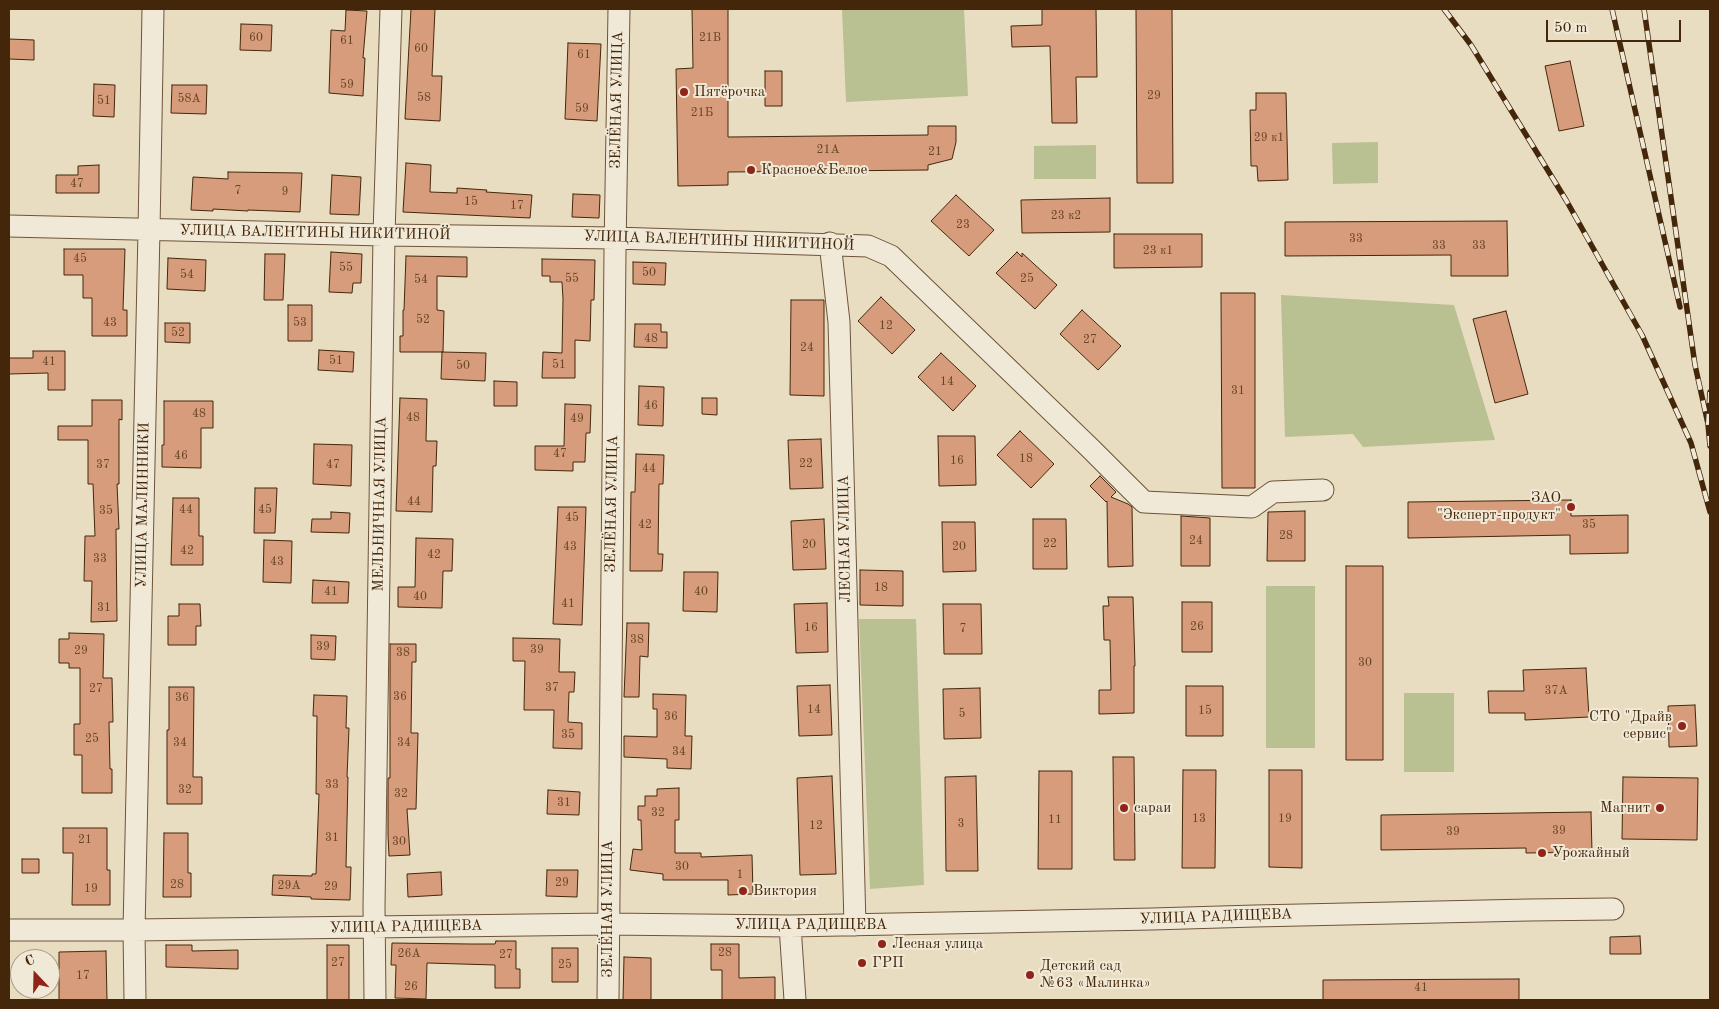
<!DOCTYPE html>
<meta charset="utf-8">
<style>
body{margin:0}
#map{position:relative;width:1719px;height:1009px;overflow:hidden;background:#e9ddc1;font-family:"Old Standard TT",serif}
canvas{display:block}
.frame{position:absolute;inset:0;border:10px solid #44270a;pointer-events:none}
.north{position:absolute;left:10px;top:949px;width:50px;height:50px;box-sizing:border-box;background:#f1e9d7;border:1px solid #ac9b85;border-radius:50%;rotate:339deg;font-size:14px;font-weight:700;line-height:20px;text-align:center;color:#44270a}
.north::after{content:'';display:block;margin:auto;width:18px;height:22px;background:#8f2418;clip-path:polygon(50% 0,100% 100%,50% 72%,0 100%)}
.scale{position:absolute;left:1546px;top:20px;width:135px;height:22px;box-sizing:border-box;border:2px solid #44270a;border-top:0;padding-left:6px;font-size:15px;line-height:18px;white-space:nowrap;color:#44270a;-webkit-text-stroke:4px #f1e9d7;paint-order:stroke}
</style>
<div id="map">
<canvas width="1719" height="1009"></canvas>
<div class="frame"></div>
<div class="north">С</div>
<div class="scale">50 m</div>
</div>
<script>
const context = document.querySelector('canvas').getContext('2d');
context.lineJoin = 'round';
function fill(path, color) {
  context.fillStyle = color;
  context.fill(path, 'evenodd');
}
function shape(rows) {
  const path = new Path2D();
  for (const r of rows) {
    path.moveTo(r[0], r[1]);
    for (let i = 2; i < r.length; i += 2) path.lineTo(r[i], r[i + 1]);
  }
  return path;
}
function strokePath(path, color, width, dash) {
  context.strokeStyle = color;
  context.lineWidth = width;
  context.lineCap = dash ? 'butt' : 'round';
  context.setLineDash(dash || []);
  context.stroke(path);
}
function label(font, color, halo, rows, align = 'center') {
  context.font = font + ' "Old Standard TT",serif';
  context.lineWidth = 4;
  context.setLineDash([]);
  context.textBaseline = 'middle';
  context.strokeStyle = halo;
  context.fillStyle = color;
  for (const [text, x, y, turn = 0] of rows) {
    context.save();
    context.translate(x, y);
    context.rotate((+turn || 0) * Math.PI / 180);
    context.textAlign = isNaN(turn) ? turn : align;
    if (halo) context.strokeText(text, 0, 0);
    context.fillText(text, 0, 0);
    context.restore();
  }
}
fill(shape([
 [842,9,964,9,968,96,846,102],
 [1378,142,1378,183,1333,184,1332,143],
 [1096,145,1096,179,1034,179,1034,146],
 [1281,295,1454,305,1495,440,1363,447,1353,434,1285,437],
 [1266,586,1315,586,1315,748,1266,748],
 [859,619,916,619,924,885,870,889],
 [1454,693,1454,772,1404,772,1404,693]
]), '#b9c091');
const building = shape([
 [411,9,435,9,432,76,442,76,440,121,405,119,411,9],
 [692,9,728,9,728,137,928,135,928,126,956,126,956,142,952,159,928,165,928,170,728,172,728,185,678,186,676,69,693,68,692,9],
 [1042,9,1096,9,1097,77,1076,77,1077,123,1052,123,1050,46,1012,47,1011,26,1042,25,1042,9],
 [1136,9,1172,9,1173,183,1137,183,1136,9],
 [346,10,367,11,363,58,365,58,363,96,329,93,331,30,345,31,346,10],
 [241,24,272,25,271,51,240,50,241,24],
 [9,39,34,40,34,60,9,59,9,39],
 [568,43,601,44,597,121,565,119,568,43],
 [1570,61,1584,126,1559,131,1545,66,1570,61],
 [765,71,782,71,782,106,765,106,765,71],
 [94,84,115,85,114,117,93,116,94,84],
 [172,85,207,85,206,114,171,113,172,85],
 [1256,93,1286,93,1288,180,1258,181,1257,166,1251,166,1250,110,1256,110,1256,93],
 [406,163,431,165,430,192,457,193,457,188,487,190,486,192,532,195,530,218,403,212,406,163],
 [99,165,99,193,56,193,56,175,78,175,78,166,99,165],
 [228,172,302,173,300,212,248,210,248,211,213,209,213,211,191,210,193,177,228,179,228,172],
 [332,175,361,177,359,215,330,214,332,175],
 [573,194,600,195,599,218,572,217,573,194],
 [956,195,994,230,969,256,931,221,956,195],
 [1110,198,1110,232,1022,233,1021,200,1110,198],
 [1507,221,1508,276,1451,276,1451,255,1285,256,1285,222,1507,221],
 [1114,234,1202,234,1202,267,1114,268,1114,234],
 [64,249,125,249,123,310,127,310,127,336,92,336,92,298,83,298,83,275,64,275,64,249],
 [331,252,362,254,361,283,353,283,352,293,329,292,331,252],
 [1017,252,1022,257,1022,253,1057,285,1035,309,996,273,1017,252],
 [265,254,285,254,283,300,264,300,265,254],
 [406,256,467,257,467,277,437,276,437,310,444,311,443,352,400,352,400,336,403,336,403,310,404,310,406,256],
 [168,258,206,260,205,291,167,289,168,258],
 [542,259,595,260,594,300,591,300,590,341,575,340,575,378,542,378,543,352,562,353,563,299,562,282,550,282,550,276,542,276,542,259],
 [633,262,666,263,665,285,633,284,633,262],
 [1221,293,1255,293,1255,488,1222,488,1221,293],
 [881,297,915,330,892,354,858,321,881,297],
 [791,300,824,300,824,396,790,395,791,300],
 [288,305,312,305,312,341,288,341,288,305],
 [1082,310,1121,346,1098,370,1060,334,1082,310],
 [1506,311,1528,394,1495,403,1473,319,1506,311],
 [165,323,190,323,190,343,165,342,165,323],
 [635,324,661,324,661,332,667,332,667,348,634,347,635,324],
 [319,350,354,352,353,372,318,370,319,350],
 [33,351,65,351,65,390,48,390,48,373,9,374,9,358,33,358,33,351],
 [442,352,486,353,485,381,441,379,442,352],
 [941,353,976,386,953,411,918,377,941,353],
 [494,381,517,382,517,406,494,406,494,381],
 [639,386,664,387,663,426,638,425,639,386],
 [400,398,427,399,426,441,437,441,436,466,433,466,432,512,396,511,400,398],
 [702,398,717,398,717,415,702,414,702,398],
 [92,400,122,400,122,420,119,419,119,484,117,484,119,529,116,529,117,621,91,622,92,581,84,581,85,536,95,536,93,484,88,484,88,440,58,440,58,426,92,426,92,400],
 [164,401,213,401,213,428,201,428,201,468,162,467,162,445,164,445,164,401],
 [565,404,591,405,590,433,586,433,585,462,573,462,573,471,535,470,535,446,564,446,565,404],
 [1020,431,1054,464,1031,488,997,455,1020,431],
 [938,436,975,436,976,485,939,486,938,436],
 [821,439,823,488,790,489,788,440,821,439],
 [314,444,352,445,351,486,313,484,314,444],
 [636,454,664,455,663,484,659,484,658,554,663,554,662,571,630,571,631,492,635,492,636,454],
 [1100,476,1116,492,1111,497,1128,504,1132,507,1133,566,1108,567,1107,501,1106,502,1090,486,1100,476],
 [255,488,277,488,275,533,254,533,255,488],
 [173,498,199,498,199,536,203,536,203,565,171,565,173,498],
 [1571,500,1571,516,1628,515,1628,553,1570,554,1570,535,1408,538,1408,502,1571,500],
 [558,507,586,507,582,625,553,624,558,507],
 [1305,511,1305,561,1267,561,1268,512,1305,511],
 [331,512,350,513,349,533,311,532,312,519,331,519,331,512],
 [1181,516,1210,518,1210,566,1181,566,1181,516],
 [824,519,826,569,793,570,791,521,824,519],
 [1033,519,1066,519,1067,569,1033,569,1033,519],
 [942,522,975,522,976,571,943,572,942,522],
 [416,538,453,539,452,571,443,571,442,608,398,607,398,587,415,587,416,538],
 [264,540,292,541,291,583,263,582,264,540],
 [1346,566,1383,566,1383,760,1346,760,1346,566],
 [860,570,903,571,903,606,860,605,860,570],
 [684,572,718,572,717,612,683,611,684,572],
 [313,580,349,582,348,603,312,603,313,580],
 [1108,597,1133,597,1135,666,1134,666,1134,713,1099,714,1099,690,1111,690,1110,640,1104,640,1103,606,1109,606,1108,597],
 [1182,602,1212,602,1212,652,1182,652,1182,602],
 [827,603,828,652,796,653,794,604,827,603],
 [179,604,200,604,201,626,196,626,196,645,168,645,168,616,179,616,179,604],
 [943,604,981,604,982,654,944,654,943,604],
 [627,623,649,623,648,657,640,656,639,697,624,697,627,623],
 [69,633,104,634,103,678,112,678,113,722,109,722,110,769,112,769,112,793,82,793,82,755,74,755,74,724,80,724,80,668,69,668,69,663,59,663,59,639,69,639,69,633],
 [311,635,336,636,335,660,311,659,311,635],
 [513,638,560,639,559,672,575,672,574,692,569,692,568,722,582,723,582,749,553,748,554,710,524,710,525,661,513,661,513,638],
 [390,644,416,644,416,662,412,662,411,733,418,733,416,809,407,809,410,855,389,856,388,835,388,778,390,778,390,644],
 [1586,668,1589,717,1525,720,1525,713,1489,713,1488,691,1524,691,1523,670,1586,668],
 [830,685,832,735,799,736,797,686,830,685],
 [1186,686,1223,686,1223,736,1186,736,1186,686],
 [169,687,194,687,193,777,202,777,202,804,167,804,167,730,169,730,169,687],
 [980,688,981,738,944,739,943,689,980,688],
 [653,694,686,695,685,736,692,736,691,769,667,768,667,759,624,757,624,736,657,737,657,709,653,709,653,694],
 [314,695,347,696,346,728,349,728,347,777,348,777,346,867,351,867,350,900,311,899,311,897,272,895,273,875,312,876,312,874,316,874,319,794,316,794,317,716,313,716,314,695],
 [1695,705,1697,746,1669,747,1668,706,1695,705],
 [1113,757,1134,757,1135,860,1114,860,1113,757],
 [1183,770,1216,770,1215,868,1182,868,1183,770],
 [1269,770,1302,770,1302,868,1269,867,1269,770],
 [1039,771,1072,771,1072,869,1038,869,1039,771],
 [832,776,836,874,800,875,797,778,832,776],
 [976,776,978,871,946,871,945,777,976,776],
 [1623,777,1698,778,1697,840,1622,839,1623,777],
 [679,788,679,820,675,820,675,853,701,853,701,857,752,855,753,894,728,895,728,880,663,880,663,874,630,870,633,849,642,850,641,820,638,820,638,806,645,806,645,796,657,796,657,789,679,788],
 [548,790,580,792,579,815,547,814,548,790],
 [1591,812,1592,852,1526,853,1526,848,1381,850,1381,815,1591,812],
 [63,828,107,828,107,870,110,870,110,905,72,905,73,853,63,853,63,828],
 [164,833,188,833,188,873,191,873,191,897,163,897,164,833],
 [22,859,39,859,39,873,22,873,22,859],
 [547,870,578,870,577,897,546,896,547,870],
 [441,872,442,895,408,897,407,874,441,872],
 [1640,936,1641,954,1610,954,1610,937,1640,936],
 [496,941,516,941,516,969,520,969,520,988,495,988,495,965,427,963,426,999,395,998,396,965,391,965,392,943,471,944,495,944,496,941],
 [711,944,739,944,739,978,775,977,775,1000,722,1000,722,970,711,970,711,944],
 [166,945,192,945,192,951,238,950,238,969,166,967,166,945],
 [327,945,349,945,349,1000,327,1000,327,945],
 [552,948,578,948,578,982,552,982,552,948],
 [106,951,107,1000,59,1000,59,952,106,951],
 [624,957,651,958,651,1000,623,1000,624,957],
 [1519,979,1519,1000,1323,1000,1323,980,1519,979]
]);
fill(building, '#d69c7b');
strokePath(building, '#44270a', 1);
const minor = shape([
 [9,226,384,235,615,238,868,246,891,256,1091,449,1144,502,1252,507,1273,492,1323,490],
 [830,243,839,322,855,925],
 [790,926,795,1000],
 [9,930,134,930,607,924,790,926,1152,919,1255,916,1529,910,1613,909],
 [135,1000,134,930,149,230,153,9],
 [375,1000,374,906,384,235,391,9],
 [608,1000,615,250,619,9]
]);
strokePath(minor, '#6d5438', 23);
strokePath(minor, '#f1e9d7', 21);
const rail = shape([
 [1444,9,1471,45,1566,200,1642,335,1691,443,1710,512],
 [1612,9,1680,307],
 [1644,9,1695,365,1708,424],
 [1710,392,1708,424,1710,446]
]);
strokePath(rail, '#44270a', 5.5);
strokePath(rail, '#f1e9d7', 4, [11]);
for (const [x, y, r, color] of [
 [684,92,5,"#8f2418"],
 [751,170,5,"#8f2418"],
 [1571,507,5,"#8f2418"],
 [1682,726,5,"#8f2418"],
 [1124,808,5,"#8f2418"],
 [1660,808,5,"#8f2418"],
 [1542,853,5,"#8f2418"],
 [743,891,5,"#8f2418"],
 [882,944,5,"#8f2418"],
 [862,963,5,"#8f2418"],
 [1030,975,5,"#8f2418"]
]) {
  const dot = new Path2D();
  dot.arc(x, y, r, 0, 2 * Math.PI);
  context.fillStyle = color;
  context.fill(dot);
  strokePath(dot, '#f1e9d7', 2);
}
label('12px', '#684426', null, [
 ["60",256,38],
 ["21В",710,38],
 ["61",347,41],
 ["60",421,49],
 ["61",584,55],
 ["59",347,85],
 ["29",1154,96],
 ["58",424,98],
 ["58А",189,99],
 ["51",104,101],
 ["59",582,109],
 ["21Б",702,113],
 ["29 к1",1269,138],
 ["21А",828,150],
 ["21",935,152],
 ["47",77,184],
 ["7",238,191],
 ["9",285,192],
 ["15",471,202],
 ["17",517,206],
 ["23 к2",1066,216],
 ["23",963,225],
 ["33",1356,239],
 ["33",1439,246],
 ["33",1479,246],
 ["23 к1",1158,251],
 ["45",80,259],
 ["55",346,268],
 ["50",649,273],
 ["54",187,275],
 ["55",572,279],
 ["25",1027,279],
 ["54",421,280],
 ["52",423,320],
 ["43",110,323],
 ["53",300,323],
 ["12",886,326],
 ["52",178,333],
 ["48",651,339],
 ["27",1090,340],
 ["24",807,348],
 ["51",336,361],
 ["41",49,362],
 ["51",559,365],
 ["50",463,366],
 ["14",947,382],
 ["31",1238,391],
 ["46",651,406],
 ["48",199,414],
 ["48",413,418],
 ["49",577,419],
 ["47",560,454],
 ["46",181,456],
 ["18",1026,459],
 ["16",957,461],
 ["22",806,464],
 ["37",103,465],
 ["47",333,465],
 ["44",649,469],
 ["44",414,502],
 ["44",186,510],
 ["45",265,510],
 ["35",106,511],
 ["45",572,518],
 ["42",645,525],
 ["35",1589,525],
 ["28",1286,536],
 ["24",1196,541],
 ["22",1050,544],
 ["20",809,545],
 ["43",570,547],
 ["20",959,547],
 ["42",187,551],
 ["42",434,555],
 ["33",100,559],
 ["43",277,562],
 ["18",881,588],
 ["41",331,592],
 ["40",701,592],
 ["40",420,597],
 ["41",568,604],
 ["31",104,608],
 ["26",1197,627],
 ["16",811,628],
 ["7",963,629],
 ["38",637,640],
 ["39",323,647],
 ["39",537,650],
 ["29",81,651],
 ["38",403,653],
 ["30",1365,663],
 ["37",552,688],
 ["27",96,689],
 ["37А",1556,691],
 ["36",400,697],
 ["36",182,698],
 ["14",814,710],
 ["15",1205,711],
 ["5",962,714],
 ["36",671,717],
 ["35",568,735],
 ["25",92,739],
 ["34",180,743],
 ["34",404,743],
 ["34",679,752],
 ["33",332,785],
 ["32",185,790],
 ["32",401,794],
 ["31",564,803],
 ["32",658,813],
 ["13",1199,819],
 ["19",1285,819],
 ["11",1055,820],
 ["3",961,824],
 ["12",816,826],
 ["39",1559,831],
 ["39",1453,832],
 ["31",332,838],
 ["21",85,840],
 ["30",399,842],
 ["30",682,867],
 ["1",740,875],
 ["29",562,883],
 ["28",177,885],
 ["29А",289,886],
 ["29",331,887],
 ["19",91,889],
 ["28",725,953],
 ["26А",409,954],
 ["27",506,955],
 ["27",338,963],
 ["25",565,965],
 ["17",83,976],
 ["26",411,987],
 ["41",1421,988]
]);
label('15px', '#44270a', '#f1e9d7', [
 ["Пятёрочка",694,92],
 ["Красное&Белое",761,170],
 ["ЗАО",1561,498,"right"],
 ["\"Эксперт-продукт\"",1561,515,"right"],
 ["СТО \"Драйв",1672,717,"right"],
 ["сервис\"",1672,734,"right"],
 ["сараи",1134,808],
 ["Магнит",1650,808,"right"],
 ["Урожайный",1552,853],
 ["Виктория",753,891],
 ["Лесная улица",892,944],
 ["ГРП",872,963],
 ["Детский сад",1040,966],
 ["№63 «Малинка»",1040,983]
], 'left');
label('15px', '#44270a', '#f1e9d7', [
 ["ЗЕЛЁНАЯ УЛИЦА",617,100,-89],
 ["УЛИЦА ВАЛЕНТИНЫ НИКИТИНОЙ",315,233,1],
 ["УЛИЦА ВАЛЕНТИНЫ НИКИТИНОЙ",719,241,2],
 ["МЕЛЬНИЧНАЯ УЛИЦА",380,504,-89],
 ["ЗЕЛЁНАЯ УЛИЦА",612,504,-89],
 ["УЛИЦА МАЛИННИКИ",143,505,-89],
 ["ЛЕСНАЯ УЛИЦА",845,539,-91],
 ["ЗЕЛЁНАЯ УЛИЦА",608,909,-90],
 ["УЛИЦА РАДИЩЕВА",1216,917,-2],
 ["УЛИЦА РАДИЩЕВА",811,925],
 ["УЛИЦА РАДИЩЕВА",406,927,-1]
]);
</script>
